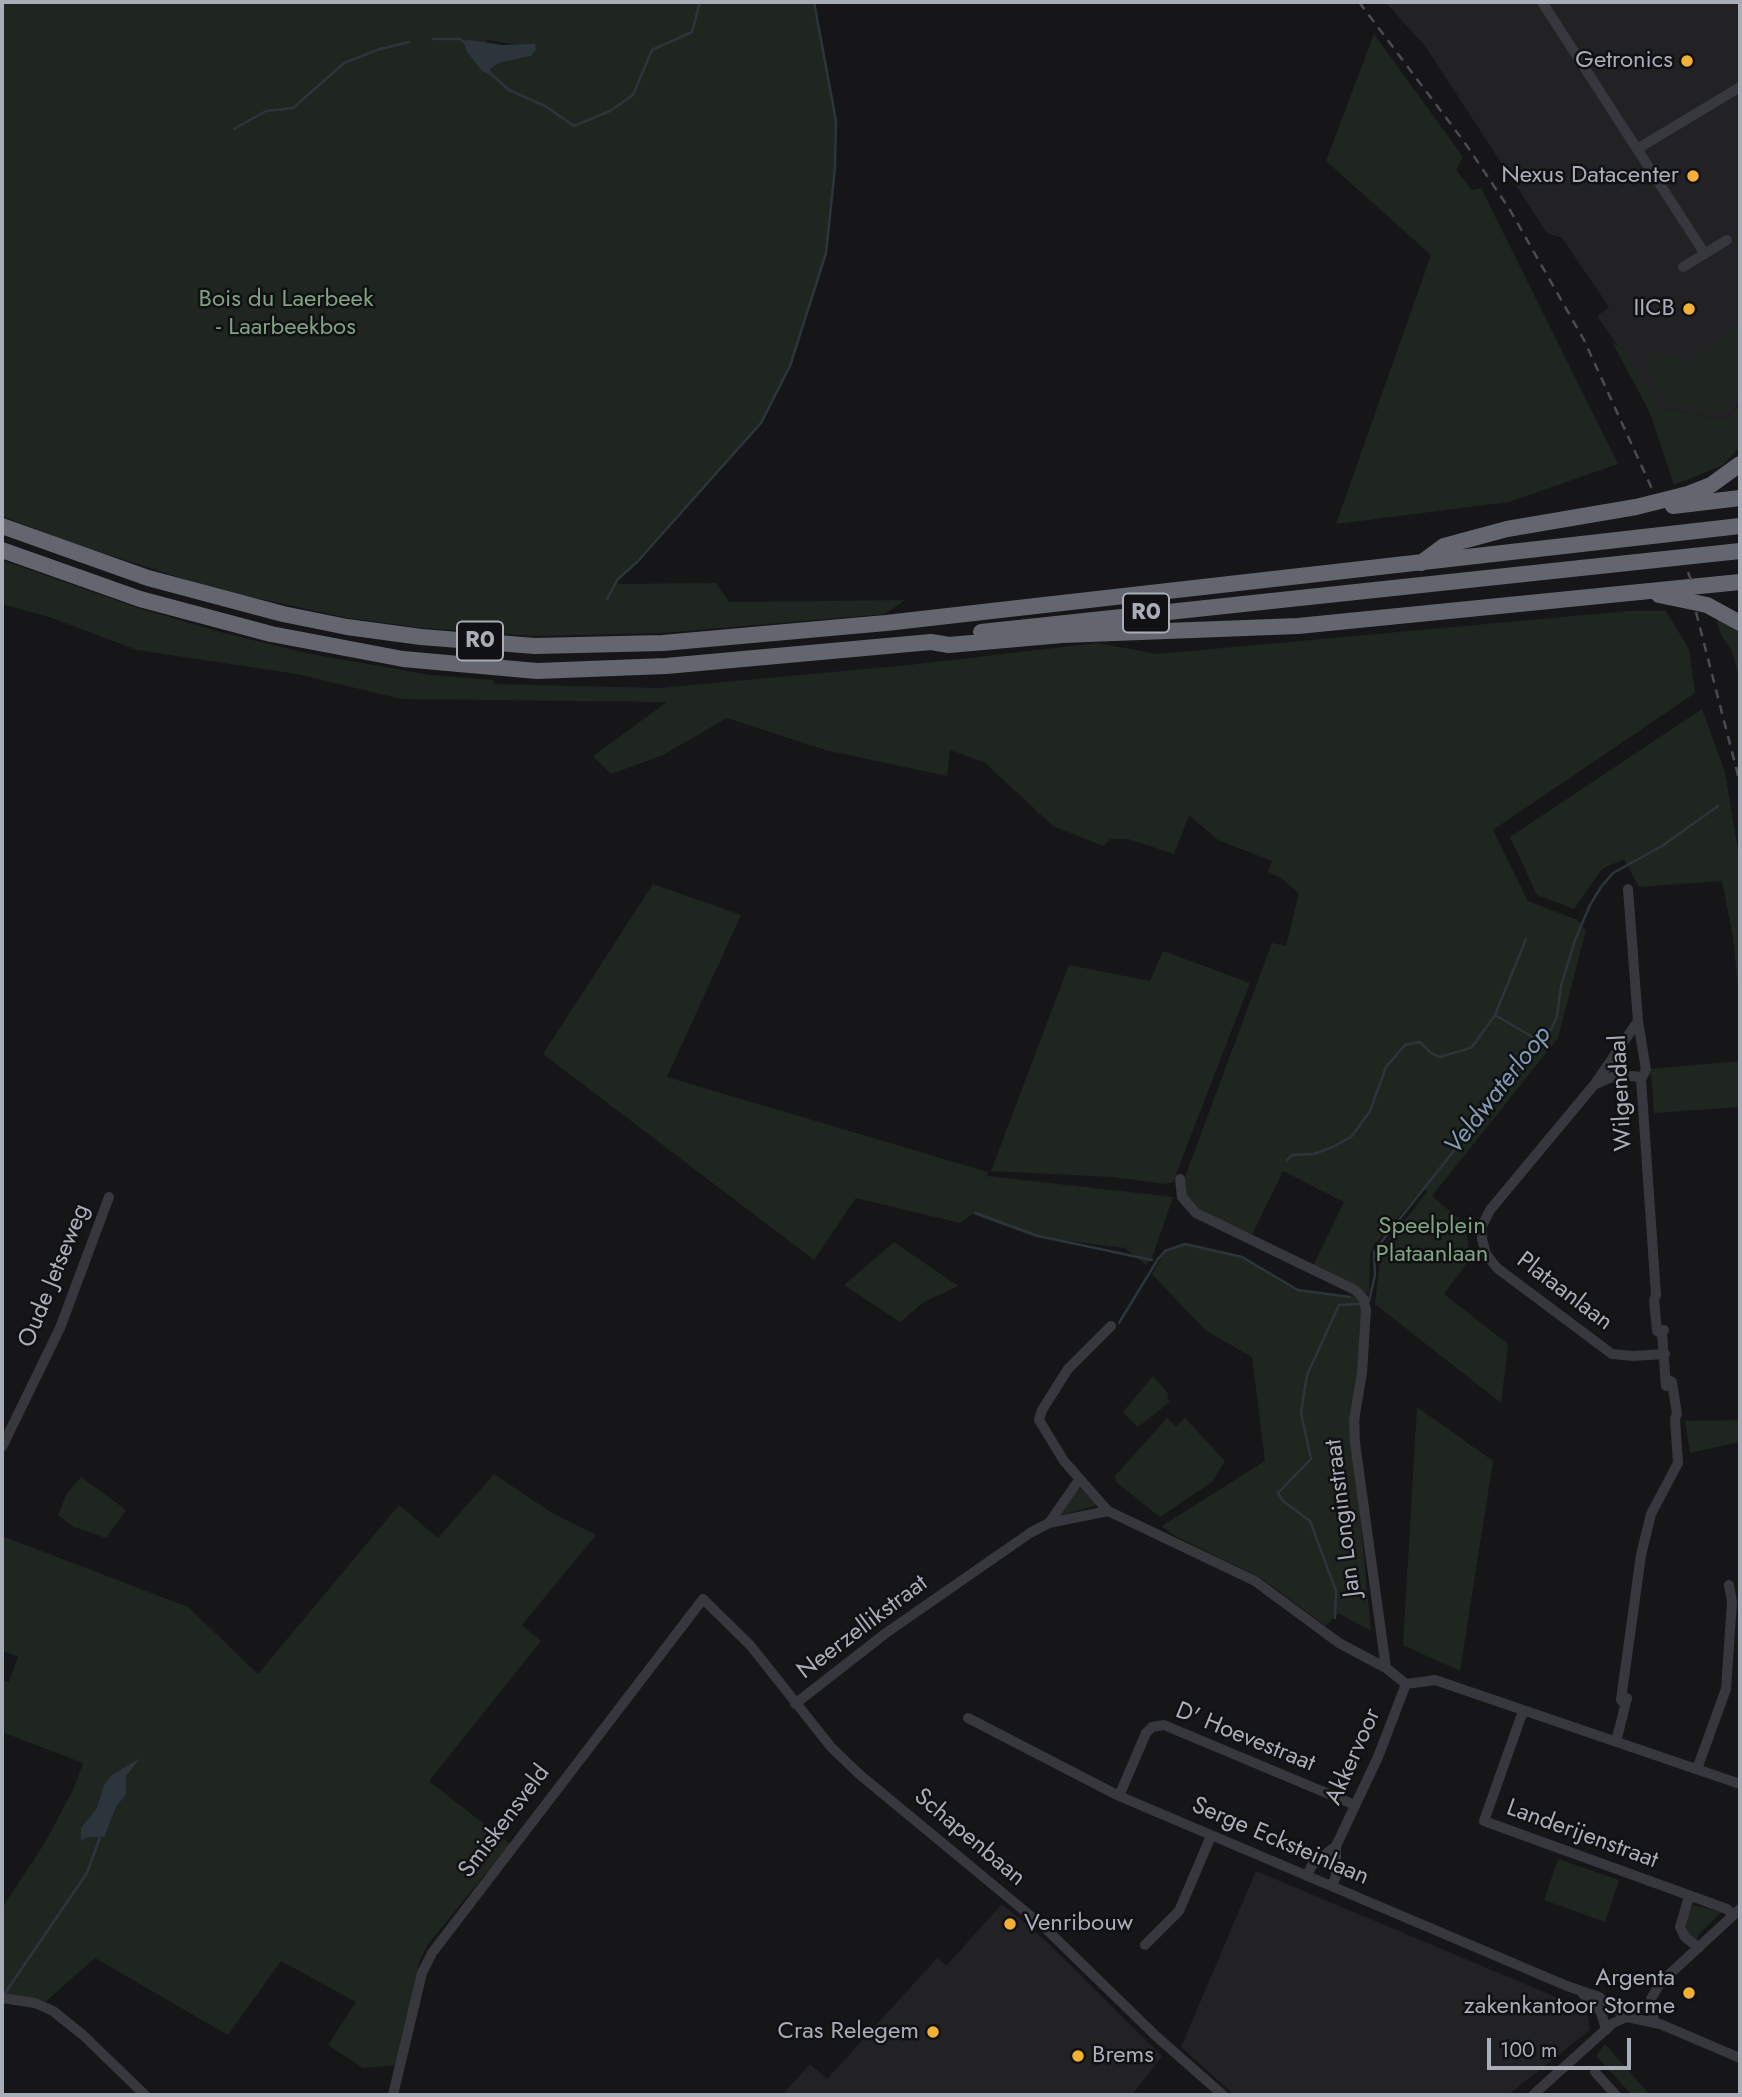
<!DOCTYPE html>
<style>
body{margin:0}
#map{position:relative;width:1742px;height:2097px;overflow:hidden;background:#161618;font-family:Jost,sans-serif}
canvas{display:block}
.frame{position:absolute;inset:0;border:4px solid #a8adb8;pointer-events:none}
.scale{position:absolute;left:1487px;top:2038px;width:144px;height:32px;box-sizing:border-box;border:4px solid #a8adb8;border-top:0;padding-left:9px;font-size:21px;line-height:24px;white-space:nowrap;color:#a8adb8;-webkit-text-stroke:5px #111113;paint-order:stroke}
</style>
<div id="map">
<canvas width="1742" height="2097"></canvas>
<div class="frame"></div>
<div class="scale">100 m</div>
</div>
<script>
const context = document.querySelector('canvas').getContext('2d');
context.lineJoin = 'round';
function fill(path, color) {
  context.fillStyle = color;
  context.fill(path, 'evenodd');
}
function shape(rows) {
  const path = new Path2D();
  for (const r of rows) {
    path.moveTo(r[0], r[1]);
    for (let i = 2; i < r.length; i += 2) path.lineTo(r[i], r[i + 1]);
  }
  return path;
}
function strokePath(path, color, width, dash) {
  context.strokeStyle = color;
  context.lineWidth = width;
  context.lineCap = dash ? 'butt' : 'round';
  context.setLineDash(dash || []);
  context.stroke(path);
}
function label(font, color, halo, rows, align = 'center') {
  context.font = font + ' Jost,sans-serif';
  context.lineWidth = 5;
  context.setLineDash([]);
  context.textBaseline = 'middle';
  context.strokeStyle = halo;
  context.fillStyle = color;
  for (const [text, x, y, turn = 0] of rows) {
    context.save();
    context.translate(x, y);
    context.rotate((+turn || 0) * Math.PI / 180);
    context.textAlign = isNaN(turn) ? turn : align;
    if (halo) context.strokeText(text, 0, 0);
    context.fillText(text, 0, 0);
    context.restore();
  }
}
fill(shape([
 [1385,2,1740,2,1740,401,1728,420,1660,408,1597,316,1609,307,1562,238,1547,233,1425,46],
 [1256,1871,1587,2010,1590,2030,1508,2095,1234,2095,1181,2047],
 [1002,1904,1044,1939,1162,2056,1132,2095,782,2095,810,2064,827,2079,937,1958,947,1965]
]), '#222225');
fill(shape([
 [2,2,814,2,836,121,835,168,826,253,790,366,761,423,615,584,716,583,729,602,905,600,885,614,663,633,535,636,422,628,348,618,215,589,69,542,2,516],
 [487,40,523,46,531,56,499,63,490,69],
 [1374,34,1463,157,1456,170,1472,190,1481,188,1618,464,1509,502,1336,524,1431,255,1326,161],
 [1740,320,1740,392,1724,413,1666,401,1645,368,1662,355,1687,362,1727,338],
 [1612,342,1621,348,1660,408,1727,420,1740,403,1740,447,1723,465,1674,485,1650,413],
 [2,560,138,608,220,632,306,653,430,675,493,680,494,684,659,688,909,665,1097,643,1157,654,1628,611,1666,611,1689,649,1695,693,1493,830,1528,901,1577,920,1586,930,1558,1038,1432,1196,1466,1225,1470,1259,1444,1294,1508,1344,1501,1403,1375,1304,1381,1250,1427,1192,1425,1186,1374,1245,1370,1254,1369,1294,1313,1266,1344,1202,1283,1171,1252,1235,1205,1215,1187,1198,1184,1181,1189,1166,1272,943,1286,946,1299,893,1281,878,1268,872,1272,861,1218,840,1189,815,1174,854,1128,839,1110,839,1103,846,1053,826,984,762,950,750,947,776,825,750,727,718,663,755,611,774,593,756,667,702,401,699,297,674,137,650,49,617,2,604],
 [1716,619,1735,627,1740,635,1740,680,1732,651,1721,635],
 [1702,709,1725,772,1740,863,1740,1008,1733,937,1722,881,1639,887,1624,859,1602,869,1574,909,1537,895,1510,837],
 [653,884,741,915,667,1077,988,1172,987,1176,1173,1197,1152,1258,1146,1265,1125,1248,1034,1237,973,1214,960,1223,856,1198,814,1260,543,1054],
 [1163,951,1250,983,1173,1182,1166,1184,1112,1177,991,1171,1069,965,1150,981],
 [1740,1061,1740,1107,1654,1113,1651,1069],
 [894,1242,958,1286,924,1302,900,1322,844,1285],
 [1185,1244,1242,1257,1298,1290,1359,1297,1363,1302,1358,1495,1371,1631,1338,1613,1326,1626,1261,1578,1173,1535,1162,1526,1265,1461,1252,1357,1205,1330,1152,1274,1165,1251],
 [1153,1376,1169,1394,1167,1398,1170,1402,1138,1427,1123,1412],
 [1417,1407,1493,1461,1460,1671,1403,1645],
 [1167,1418,1176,1427,1185,1418,1225,1461,1212,1482,1160,1517,1116,1482,1115,1476],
 [1740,1420,1740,1442,1690,1453,1685,1421],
 [494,1474,552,1513,596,1535,522,1625,541,1641,429,1781,510,1844,428,1944,420,1960,396,2065,363,2068,328,2045,356,2002,281,1961,228,2035,95,1958,45,2002,2,1993,2,1908,44,1844,73,1790,83,1763,2,1732,2,1680,9,1682,18,1657,2,1650,2,1536,188,1607,258,1674,399,1505,438,1538],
 [81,1477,126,1510,106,1538,74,1527,58,1515,67,1493],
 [1080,1488,1095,1502,1095,1506,1060,1515],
 [1558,1859,1619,1880,1605,1922,1544,1900],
 [1693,1905,1722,1912,1698,1935,1698,1940,1687,1933,1685,1920],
 [1605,2044,1650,2095,1632,2095,1596,2056]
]), '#1e261f');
fill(shape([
 [470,40,502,45,535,44,536,50,531,56,499,63,490,69,492,76,482,71,467,52,463,41],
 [140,1758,126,1776,126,1794,116,1807,104,1837,88,1837,81,1841,81,1828,97,1808,104,1785,112,1775]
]), '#2c353c');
strokePath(shape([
 [433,39,460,39,466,44],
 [490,73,509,90,545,106,574,126,610,111,633,95,652,50,692,32,700,2],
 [234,129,266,111,293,108,344,63,380,49,409,42],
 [607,599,618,579,637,562,761,423,790,366,826,253,835,168,836,121,814,2],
 [1495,1015,1526,939],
 [1287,1160,1292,1155,1314,1154,1333,1147,1352,1136,1370,1111,1386,1067,1405,1045,1420,1042,1431,1053,1440,1057,1464,1050,1472,1047,1495,1015,1541,1042],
 [975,1213,1038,1236,1152,1260],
 [1398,1221,1551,1029,1557,1017,1561,986,1575,940,1590,905,1601,887,1613,873,1662,846,1718,806],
 [1369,1301,1375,1275,1374,1252,1394,1225],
 [1119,1323,1158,1259,1165,1251,1185,1244,1242,1257,1298,1290,1350,1297],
 [1335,1618,1336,1591,1310,1521,1283,1501,1278,1493,1311,1459,1301,1413,1307,1375,1339,1305,1360,1304],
 [2,1993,5,1993,87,1873,100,1837]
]), '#2c353c', 2.5);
strokePath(shape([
 [1542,2,1705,254],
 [1637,149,1740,87],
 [1683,267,1727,240],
 [1628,889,1638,1021,1646,1070,1641,1079,1656,1295,1654,1300,1657,1331,1662,1334],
 [1638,1021,1594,1085,1490,1210,1482,1226,1482,1239,1486,1254,1497,1268,1612,1354,1633,1356,1665,1354],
 [1594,1085,1612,1077,1635,1076,1641,1079],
 [1180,1179,1182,1197,1196,1213,1355,1290,1363,1298,1366,1310,1362,1373,1354,1420,1355,1443,1386,1668],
 [1111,1326,1068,1369,1042,1410,1039,1420,1064,1461,1108,1511,1255,1581,1339,1643,1386,1668,1406,1684,1435,1680,1740,1784],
 [1664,1330,1662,1334,1666,1386],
 [2,1447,60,1328,109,1197],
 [1049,1523,1079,1480],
 [1624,1703,1621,1700,1641,1555,1651,1514,1678,1463,1675,1418,1677,1414,1672,1382,1668,1380],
 [795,1704,886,1633,1030,1533,1049,1523,1108,1511],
 [1523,1711,1484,1821,1727,1909,1733,1915],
 [968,1718,1119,1796,1567,1986,1599,1997,1627,2017],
 [1616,1742,1627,1698],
 [1697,1769,1726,1689,1732,1602,1729,1585],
 [1119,1796,1146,1733,1152,1727,1164,1725,1355,1805],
 [1307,1876,1312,1865,1336,1846],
 [1332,1886,1336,1876,1336,1846,1378,1757,1406,1684],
 [1689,1897,1680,1927,1685,1937,1699,1948],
 [1145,1945,1179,1911,1211,1836],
 [1583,1994,1601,2012,1606,2030],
 [2,1998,35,2003,53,2011,83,2035,145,2095],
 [1654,2022,1651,1999,1660,1983,1740,1909],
 [1595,2072,1616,2095],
 [393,2095,422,1973,432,1953,703,1599,750,1645,831,1747,859,1774,1044,1927,1157,2037,1223,2095],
 [1533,2095,1613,2023,1627,2017,1660,2024,1740,2058]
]), '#37383d', 10);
strokePath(shape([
 [1673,506,1740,498],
 [2,526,148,578,283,614,347,627,421,637,535,646,663,643,886,623,1740,526],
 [2,550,140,599,271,634,403,659,537,671,666,666,931,642,949,645,1062,635,1298,626,1740,582],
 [1421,563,1444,546,1507,529,1636,507,1688,494,1711,485,1740,464],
 [1659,595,1707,605,1740,623],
 [981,632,1740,551]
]), '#63666e', 16);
strokePath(shape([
 [1359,2,1465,143,1510,210,1584,340,1653,491],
 [1688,572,1691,580],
 [1696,612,1740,783]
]), '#4a4c52', 2.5, [9, 7]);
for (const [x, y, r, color] of [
 [1687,61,7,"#f2b134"],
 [1693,176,7,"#f2b134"],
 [1689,309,7,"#f2b134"],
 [1010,1924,7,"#f2b134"],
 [1689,1993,7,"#f2b134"],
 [933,2032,7,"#f2b134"],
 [1078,2056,7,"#f2b134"]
]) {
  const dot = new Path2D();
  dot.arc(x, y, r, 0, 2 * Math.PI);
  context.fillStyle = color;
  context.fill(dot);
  strokePath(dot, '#111113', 2.5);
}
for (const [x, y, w] of [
 [1146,613,46],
 [480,641,46]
]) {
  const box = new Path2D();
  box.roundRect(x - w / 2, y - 19.5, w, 39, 5);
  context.fillStyle = '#111113';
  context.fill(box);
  strokePath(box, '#a8adb8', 2);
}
label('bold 23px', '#a8adb8', null, [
 ["R0",1146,613],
 ["R0",480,641]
]);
label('24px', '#a8adb8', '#111113', [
 ["Getronics",1673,61],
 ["Nexus Datacenter",1679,176],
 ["IICB",1675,309],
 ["Venribouw",1024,1924,"left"],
 ["Argenta",1675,1979],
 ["zakenkantoor Storme",1675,2007],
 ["Cras Relegem",919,2032],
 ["Brems",1092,2056,"left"]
], 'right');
label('24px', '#7fa381', '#111113', [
 ["Bois du Laerbeek",286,300],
 ["- Laarbeekbos",286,328],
 ["Speelplein",1432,1227],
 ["Plataanlaan",1432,1255]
]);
label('24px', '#a8adb8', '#111113', [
 ["Wilgendaal",1622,1093,-93],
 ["Oude Jetseweg",55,1276,-68],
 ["Plataanlaan",1564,1292,37],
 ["Jan Longinstraat",1344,1518,-97],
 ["Neerzellikstraat",863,1628,-37],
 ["D' Hoevestraat",1245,1738,22],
 ["Akkervoor",1354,1757,-66],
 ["Smiskensveld",505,1822,-53],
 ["Landerijenstraat",1582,1835,20],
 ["Schapenbaan",969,1838,40],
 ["Serge Ecksteinlaan",1280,1842,23]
]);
label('italic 26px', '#7f9bb3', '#111113', [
 ["Veldwaterloop",1499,1091,-52]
]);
</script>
